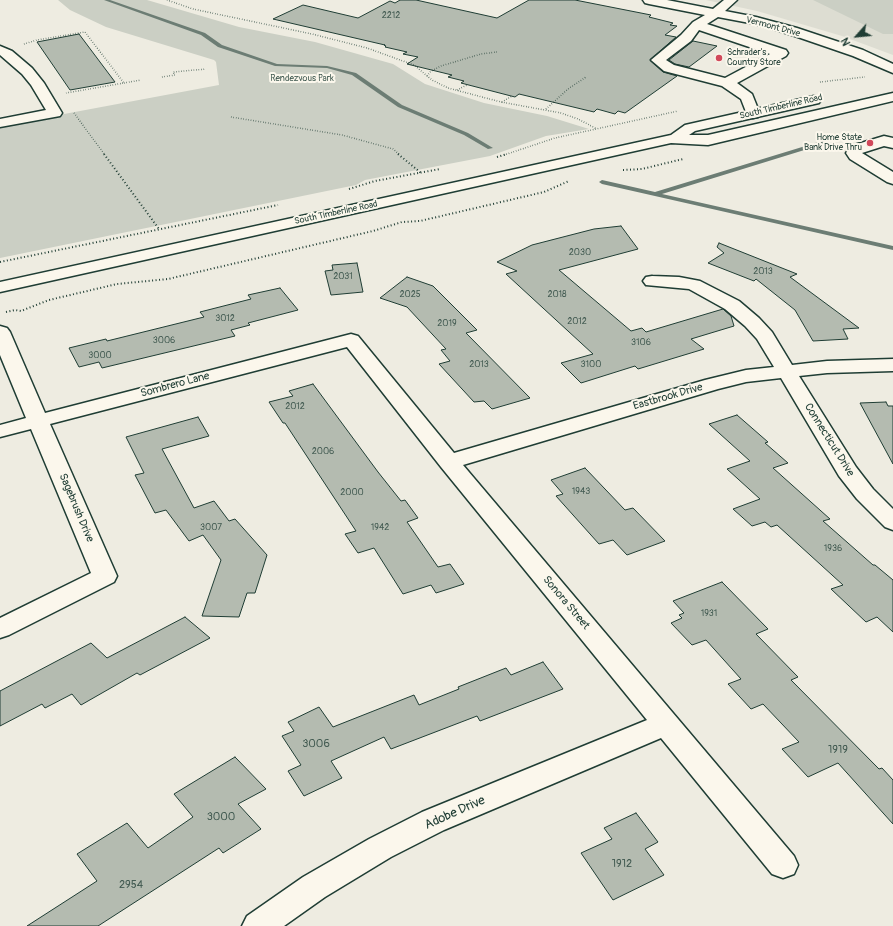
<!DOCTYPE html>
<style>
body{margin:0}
#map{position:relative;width:893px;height:926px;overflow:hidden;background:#eeece1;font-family:Pangolin,sans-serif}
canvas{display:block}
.north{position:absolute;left:837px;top:16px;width:40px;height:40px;-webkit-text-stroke:3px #fbf7ec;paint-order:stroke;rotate:243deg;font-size:11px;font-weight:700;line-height:16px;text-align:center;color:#1f3d34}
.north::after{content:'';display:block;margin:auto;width:14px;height:18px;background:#1f3d34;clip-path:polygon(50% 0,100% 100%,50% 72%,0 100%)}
</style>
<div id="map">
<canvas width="893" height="926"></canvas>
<div class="north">N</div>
</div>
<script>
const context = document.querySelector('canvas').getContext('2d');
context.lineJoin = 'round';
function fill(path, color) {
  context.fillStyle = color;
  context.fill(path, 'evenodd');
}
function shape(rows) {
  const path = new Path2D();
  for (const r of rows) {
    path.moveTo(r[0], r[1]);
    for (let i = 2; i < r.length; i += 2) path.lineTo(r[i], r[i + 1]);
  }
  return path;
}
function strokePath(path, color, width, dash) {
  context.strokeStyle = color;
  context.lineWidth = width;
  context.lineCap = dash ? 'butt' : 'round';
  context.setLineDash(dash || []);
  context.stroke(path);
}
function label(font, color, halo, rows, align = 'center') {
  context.font = font + ' Pangolin,sans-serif';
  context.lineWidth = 4;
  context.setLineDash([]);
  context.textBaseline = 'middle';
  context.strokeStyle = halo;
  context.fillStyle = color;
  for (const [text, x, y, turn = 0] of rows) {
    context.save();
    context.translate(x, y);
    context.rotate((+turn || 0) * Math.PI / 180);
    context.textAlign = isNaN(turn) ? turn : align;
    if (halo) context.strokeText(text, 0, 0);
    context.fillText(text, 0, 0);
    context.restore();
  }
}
fill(shape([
 [706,0,893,0,893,55,842,36,757,11]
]), '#ddddd2');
fill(shape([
 [58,0,147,0,239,27,315,42,393,64,425,84,484,103,547,116,589,129,546,136,490,156,365,180,356,185,0,258,0,126,219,85,216,62,214,60,106,27,70,10],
 [813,0,893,0,893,34,883,34]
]), '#cbcfc4');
fill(shape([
 [104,0,110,0,205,33,222,45,277,64,327,66,356,73,402,105,468,133,493,148,488,149,464,135,398,107,352,75,327,68,275,66,218,47,201,35,104,0],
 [825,140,827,141,827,143,662,194,893,246,893,250,602,184,599,182,602,180,655,192,825,140]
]), '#6c7d74');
const building = shape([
 [400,0,416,0,497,18,529,0,575,0,651,15,649,17,673,23,670,25,677,26,665,35,676,37,650,60,663,72,677,76,625,113,618,111,615,114,597,109,594,112,519,94,515,97,461,83,464,81,448,77,452,75,407,64,418,57,403,54,407,52,385,47,386,46,384,45,385,45,273,19,303,5,358,18,390,1,395,3,400,0],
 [79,34,115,82,70,90,37,42,79,34],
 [693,41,717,46,689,67,675,64,669,60,693,41],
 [621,226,638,249,559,270,631,331,642,328,646,332,723,309,731,316,734,326,691,339,704,349,638,369,635,366,581,383,561,363,593,354,506,274,517,271,497,262,532,245,594,229,621,226],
 [719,243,797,274,790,277,859,328,843,329,848,339,813,341,795,310,756,279,754,281,708,263,724,253,717,247,719,243],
 [357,263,363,292,331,295,325,271,333,270,332,265,357,263],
 [407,277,433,286,477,330,466,333,530,398,492,409,484,401,474,402,439,364,450,361,441,350,446,349,407,307,380,298,407,277],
 [280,288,298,310,248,323,250,325,231,330,235,336,102,368,99,362,79,367,69,348,106,339,107,341,204,317,200,312,251,299,248,295,280,288],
 [313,384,378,472,401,501,405,500,418,518,407,522,438,567,450,564,464,584,436,593,431,585,403,594,374,548,358,553,345,534,356,531,285,423,283,423,269,402,293,396,289,391,313,384],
 [886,402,888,406,893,406,893,464,860,403,886,402],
 [737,415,768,442,765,443,788,463,773,468,830,519,823,521,873,565,875,565,893,580,893,632,877,617,866,622,831,589,843,585,777,525,771,527,765,522,752,526,733,509,760,499,727,469,750,461,709,424,737,415],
 [198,417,209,436,162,449,194,508,214,501,229,521,235,519,267,555,255,593,247,593,239,617,202,616,221,560,203,535,189,541,166,510,155,513,135,475,144,473,126,437,198,417],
 [585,468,625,510,633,508,665,541,627,555,613,540,599,544,556,496,563,494,551,480,585,468],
 [722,582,768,629,756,634,798,677,791,680,879,769,882,768,893,780,893,824,838,763,808,777,782,749,799,742,763,704,751,709,728,684,741,679,706,640,692,645,671,623,682,618,679,615,684,613,673,601,722,582],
 [185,617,210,638,140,675,137,673,81,705,72,694,45,708,42,704,0,726,0,691,91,643,107,658,185,617],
 [543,662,563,689,480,721,477,716,391,749,384,737,331,761,342,778,304,796,288,771,301,765,282,736,294,731,288,722,319,707,333,727,414,695,419,705,459,689,458,687,506,668,511,675,543,662],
 [235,757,266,789,238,804,261,829,223,853,219,848,98,926,27,926,97,881,77,854,127,823,148,848,193,817,174,794,235,757],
 [636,813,658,842,645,849,664,875,613,900,581,853,612,839,604,828,636,813]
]);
fill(building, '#b4bbb0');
strokePath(building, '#1f3d34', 1);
const minor = shape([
 [643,0,667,0,713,9,724,0,737,0,725,11,756,17,797,28,863,50,893,64,893,73,853,56,789,34,755,24,718,17,707,24,786,50,788,53,786,56,737,83,752,94,760,114,758,117,753,118,748,117,741,99,722,86,664,71,651,60,681,35,693,22,705,15,649,4,645,3,643,0],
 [699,30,770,54,725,78,674,65,666,60,691,41,699,30],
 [0,46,12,51,32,68,44,83,62,113,60,116,0,127,0,119,46,110,31,85,22,74,0,55,0,46],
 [884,136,893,138,893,148,884,146,862,153,893,172,893,184,887,182,850,159,846,153,851,146,884,136],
 [652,276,679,277,700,281,739,301,759,318,772,332,792,365,827,361,893,359,893,371,827,373,799,376,856,467,873,489,893,509,893,530,885,527,857,499,839,476,781,378,746,382,718,389,463,465,794,856,798,865,794,874,783,878,772,874,661,738,444,830,391,857,325,897,284,926,242,926,247,916,303,877,369,839,422,812,647,720,441,467,347,347,50,424,117,576,114,582,9,635,0,638,0,618,91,573,31,429,0,437,0,425,26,418,0,355,0,326,7,328,10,332,45,413,351,334,358,336,454,453,705,380,746,370,774,367,757,339,745,326,725,309,689,289,646,285,643,281,646,277,652,276]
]);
const major = shape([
 [893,93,893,101,708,145,671,143,0,292,0,282,671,135,685,125,814,96,819,97,821,100,819,103,695,131,689,135,708,135,893,93]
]);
strokePath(minor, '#1f3d34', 3);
strokePath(major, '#1f3d34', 3);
strokePath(shape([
 [167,0,193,9,312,34,367,48,414,65,432,80,448,88,501,102,561,113,578,119,597,129],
 [24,44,37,40,85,32,124,83,66,93],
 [427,76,431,71,441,66,481,54,497,52],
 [162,77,175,75,173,72,206,69],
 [820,82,865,77],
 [124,83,141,80],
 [457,90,467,85],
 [502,102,512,96],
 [546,109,568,89,586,77],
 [74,113,105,155],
 [231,117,342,135,393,149,400,155],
 [504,155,555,138,678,111]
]), '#1f3d34', 1.5, [0.5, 2]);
strokePath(shape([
 [104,154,159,229],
 [398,154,421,173],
 [497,157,507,154],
 [623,170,642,169,683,159],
 [349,189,375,181,440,169],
 [0,262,278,205],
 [6,312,15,310,21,311,49,300,117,284,168,279,373,231,402,222,420,221,544,192,569,181]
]), '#1f3d34', 2, [1, 2.5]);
fill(minor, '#fbf7ec');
fill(major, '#fbf7ec');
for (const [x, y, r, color] of [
 [719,58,4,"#d1495b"],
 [870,143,4,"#d1495b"]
]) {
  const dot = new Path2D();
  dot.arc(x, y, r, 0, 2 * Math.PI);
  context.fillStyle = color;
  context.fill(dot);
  strokePath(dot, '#fbf7ec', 1.5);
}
label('9px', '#445c53', null, [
 ["2212",391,16],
 ["2030",580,253],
 ["2013",763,272],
 ["2031",343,277],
 ["2025",410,295],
 ["2018",557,295],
 ["3012",225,319],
 ["2012",577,322],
 ["2019",447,324],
 ["3006",164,341],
 ["3106",641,343],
 ["3000",100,356],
 ["2013",479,365],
 ["3100",591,365],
 ["2012",295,407],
 ["2006",323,452],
 ["1943",581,492],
 ["2000",352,493],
 ["3007",211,528],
 ["1942",380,528],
 ["1936",833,549],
 ["1931",709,614]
]);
label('9px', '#1f3d34', '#fbf7ec', [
 ["Vermont Drive",773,27,15],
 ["South Timberline Road",781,107,-13],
 ["South Timberline Road",336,213,-12]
]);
label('9px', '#1f3d34', '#fbf7ec', [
 ["Schrader's",727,53],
 ["Country Store",727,63],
 ["Home State",862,138,"right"],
 ["Bank Drive Thru",862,148,"right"]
], 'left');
label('9px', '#415a51', '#fbf7ec', [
 ["Rendezvous Park",302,79]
]);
label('11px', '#1f3d34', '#fbf7ec', [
 ["Sombrero Lane",175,385,-15],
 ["Eastbrook Drive",668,397,-16],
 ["Connecticut Drive",829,440,58],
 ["Sagebrush Drive",76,508,67],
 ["Sonora Street",566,603,50]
]);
label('11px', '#445c53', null, [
 ["3006",316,744],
 ["1919",838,750],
 ["3000",221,817],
 ["1912",622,864],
 ["2954",131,885]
]);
label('13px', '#1f3d34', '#fbf7ec', [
 ["Adobe Drive",455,813,-24]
]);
</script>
